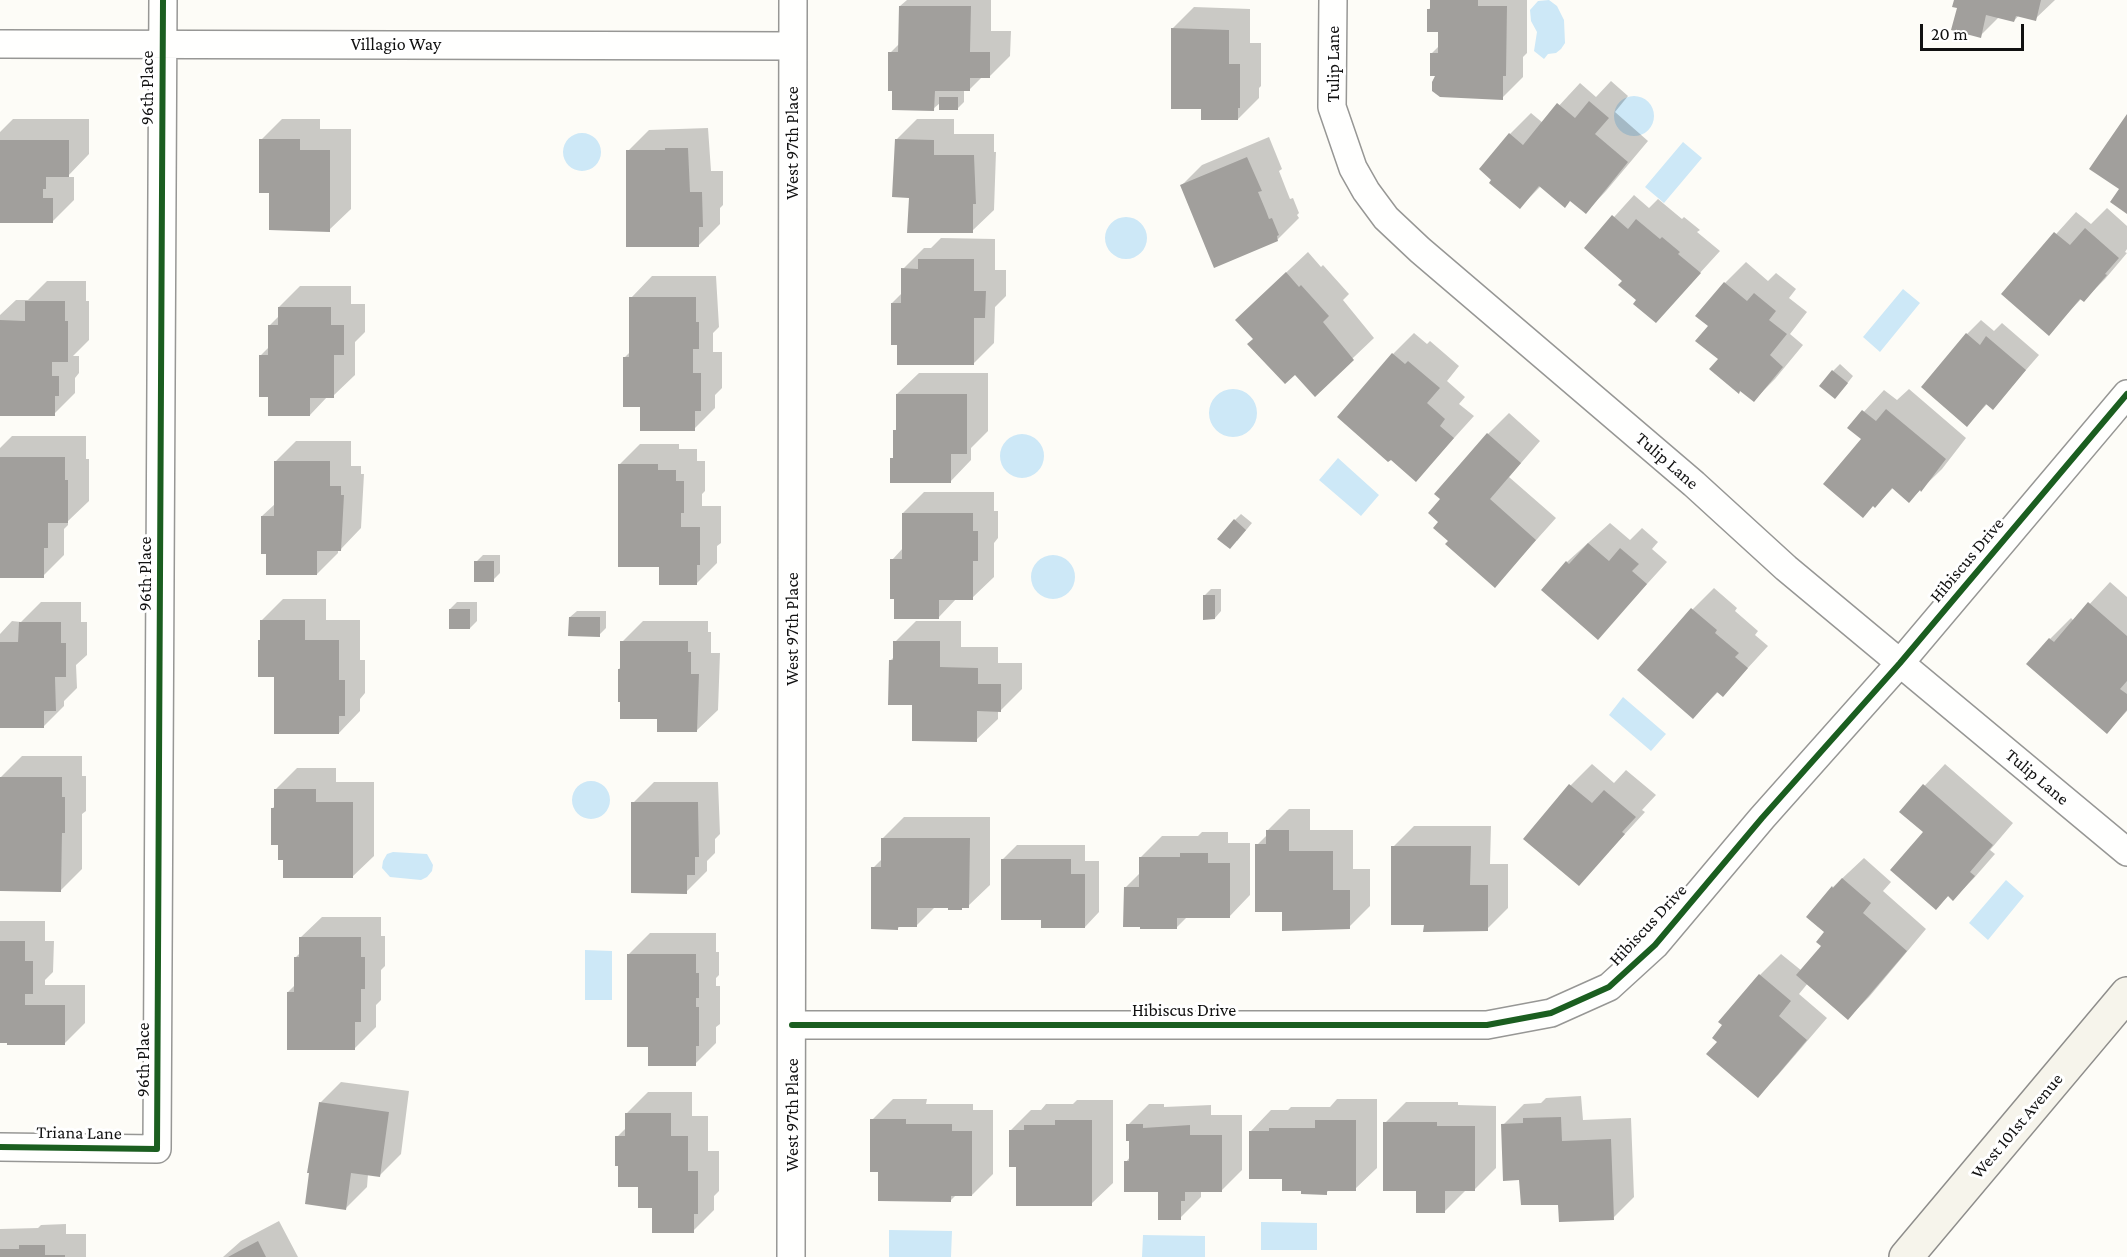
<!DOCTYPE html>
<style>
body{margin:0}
#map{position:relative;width:2127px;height:1257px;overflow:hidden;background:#fdfcf7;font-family:"Crimson Pro",serif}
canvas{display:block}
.scale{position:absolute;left:1920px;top:24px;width:104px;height:27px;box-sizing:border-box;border:3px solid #111;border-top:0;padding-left:8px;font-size:18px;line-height:21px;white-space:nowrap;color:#111;-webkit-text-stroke:4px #fff;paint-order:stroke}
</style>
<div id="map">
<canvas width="2127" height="1257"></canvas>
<div class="scale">20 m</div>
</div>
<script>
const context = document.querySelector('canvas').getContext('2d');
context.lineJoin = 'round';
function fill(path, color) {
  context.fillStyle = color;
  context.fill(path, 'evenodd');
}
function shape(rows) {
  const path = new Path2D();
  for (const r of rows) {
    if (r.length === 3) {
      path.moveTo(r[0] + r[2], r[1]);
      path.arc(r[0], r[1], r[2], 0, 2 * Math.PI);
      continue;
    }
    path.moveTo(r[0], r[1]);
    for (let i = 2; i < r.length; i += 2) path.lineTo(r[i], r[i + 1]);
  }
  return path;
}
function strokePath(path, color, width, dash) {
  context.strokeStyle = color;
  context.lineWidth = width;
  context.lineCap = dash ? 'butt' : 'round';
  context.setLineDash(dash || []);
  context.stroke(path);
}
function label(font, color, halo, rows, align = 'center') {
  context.font = font + ' "Crimson Pro",serif';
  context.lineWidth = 6;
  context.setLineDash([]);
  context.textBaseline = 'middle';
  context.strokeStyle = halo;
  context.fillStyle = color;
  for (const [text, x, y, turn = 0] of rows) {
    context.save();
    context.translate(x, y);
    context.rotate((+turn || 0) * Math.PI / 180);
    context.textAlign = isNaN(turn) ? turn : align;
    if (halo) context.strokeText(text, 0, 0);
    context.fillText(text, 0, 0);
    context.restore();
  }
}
fill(shape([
 [1549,0,1557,6,1564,20,1565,43,1561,49,1556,53,1548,54,1544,59,1534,51,1537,32,1531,21,1530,10,1538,1],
 [1634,116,20],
 [582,152,19],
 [1683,142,1702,158,1664,203,1645,187],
 [1126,238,21],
 [1903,289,1920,303,1880,352,1863,337],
 [1233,413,24],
 [1022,456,22],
 [1338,458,1379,495,1361,516,1319,480],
 [1053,577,22],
 [1623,697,1666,734,1651,751,1609,715],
 [591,800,19],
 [393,852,427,854,433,865,432,871,427,877,421,880,390,877,382,868,383,861,387,854],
 [2006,880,2024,896,1988,940,1969,923],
 [585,950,612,951,612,1000,585,1000],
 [1261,1222,1317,1223,1317,1250,1261,1250],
 [889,1230,952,1231,951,1257,889,1257],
 [1143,1235,1205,1236,1205,1257,1142,1257]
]), '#cde8f7');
fill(shape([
 [907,0,991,0,991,31,1011,31,1010,56,989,77,982,77,970,89,964,89,964,102,957,109,940,103,933,109,890,53,900,43,900,6],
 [1432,0,1527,0,1527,53,1523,57,1523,77,1502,98,1438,75,1431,54,1440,45,1440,31,1429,9,1432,7],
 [1955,0,2055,0,2035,19,2019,15,2014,21,1999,17,1980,36],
 [1194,7,1250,9,1250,43,1261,43,1261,86,1259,88,1259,98,1238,119,1203,108,1173,28],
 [1611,81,1628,96,1615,112,1648,141,1606,191,1586,212,1571,200,1541,186,1520,207,1481,169,1510,134,1531,113,1543,123,1580,83,1596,97],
 [13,119,89,119,89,154,67,177,74,177,74,200,53,221,0,221,0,132],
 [282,119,320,119,320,129,351,129,351,209,329,230,271,191,261,140],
 [917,119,954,119,954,134,994,134,994,152,996,152,994,210,972,231,911,196,896,140],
 [708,128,711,171,723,171,723,205,720,208,720,224,699,245,628,151,649,130],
 [1269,137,1282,169,1279,171,1286,189,1290,199,1293,198,1299,213,1297,215,1299,218,1278,239,1181,186,1202,165],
 [1634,195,1649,208,1658,199,1682,219,1684,217,1700,230,1697,232,1720,251,1656,321,1624,281,1587,247],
 [2107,208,2127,226,2127,249,2125,252,2127,253,2105,279,2084,300,2082,298,2049,333,2003,293,2076,212,2091,224],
 [941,238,995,239,995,270,1006,270,1006,296,995,307,994,343,973,364,898,344,892,303,902,293,903,269,924,248,931,248],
 [1308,252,1321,267,1323,265,1349,294,1343,300,1374,338,1315,394,1295,373,1255,338,1258,299],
 [1746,262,1768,281,1776,273,1796,289,1789,298,1807,312,1790,334,1803,345,1775,379,1754,400,1720,359,1710,325,1725,283],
 [652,276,716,276,719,327,713,333,713,352,722,352,722,388,715,395,715,408,694,429,642,406,624,358,631,351,631,298],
 [47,281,86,281,86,301,89,301,89,340,73,356,79,356,79,373,75,378,75,393,54,414,0,414,0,315,16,300,28,300],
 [300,286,351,286,351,304,365,304,365,332,355,342,355,375,333,396,328,396,310,415,270,395,260,356,270,346,270,325,279,316,279,307],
 [1981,320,1994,331,2002,323,2039,355,1993,408,1988,403,1967,425,1967,334],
 [1414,333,1427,344,1430,341,1459,366,1447,381,1465,397,1459,404,1474,416,1416,480,1339,417,1393,354],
 [1840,364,1853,376,1842,390,1833,371],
 [919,373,988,373,988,431,971,448,971,460,950,482,892,459,895,456,895,431,897,428,897,394],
 [1909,389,1966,438,1942,469,1909,501,1894,487,1875,506,1863,439,1849,428,1884,390,1897,400],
 [1509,413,1540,441,1509,477,1556,518,1495,586,1450,541,1488,434],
 [12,436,86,436,86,459,89,459,89,501,68,521,68,525,64,529,64,555,43,576,0,576,0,448],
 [296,441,351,441,351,466,361,466,361,474,364,474,361,528,340,550,338,550,338,553,317,574,262,516,275,504,275,462],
 [640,444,679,444,679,449,697,449,697,461,705,461,705,491,702,494,702,506,721,506,721,543,717,546,717,563,696,584,661,566,619,465],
 [924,492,994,492,994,511,998,511,998,538,994,543,994,577,972,598,957,598,939,617,892,560,903,548,903,513],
 [1241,514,1252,523,1237,541,1235,520],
 [1610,523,1630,540,1642,528,1658,542,1652,549,1667,562,1598,638,1543,590,1567,562],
 [483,555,500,555,500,573,493,580,476,562],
 [2110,582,2127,597,2127,711,2107,732,2050,639,2071,618,2074,621],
 [1714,588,1737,608,1735,611,1758,631,1755,635,1768,646,1723,695,1719,691,1693,717,1639,670,1693,609],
 [1211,589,1221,589,1221,611,1215,618,1204,596],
 [283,599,326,599,326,620,360,620,360,660,365,660,365,693,360,699,360,711,339,733,276,676,259,641,262,638,262,620],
 [41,602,81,602,81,622,87,622,87,655,76,665,77,688,64,701,64,706,43,727,0,727,0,634,12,621,21,622],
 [457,602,477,602,477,621,470,628,450,609],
 [577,611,606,611,606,628,599,635,570,617],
 [643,621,708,621,708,632,711,632,711,653,720,653,718,710,696,731,658,718,619,669,622,666,622,642],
 [916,621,961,621,961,647,998,647,998,663,1022,663,1022,689,1001,710,998,710,998,719,976,740,914,703,891,660,895,656,895,642],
 [22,756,82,756,82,776,86,776,86,811,82,814,82,869,61,890,0,890,1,777],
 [1592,764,1614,783,1626,770,1656,795,1642,810,1645,812,1579,884,1526,839,1571,785],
 [1945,764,2013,823,1990,850,1995,854,1974,878,1953,899,1949,895,1936,908,1925,832,1901,811],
 [297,768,336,768,336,782,374,782,374,856,352,877,285,859,272,809,276,805,276,789],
 [654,782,718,782,720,834,715,839,715,853,707,861,707,871,686,892,633,803],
 [1289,809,1310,809,1310,830,1353,830,1353,869,1370,869,1370,906,1349,927,1283,911,1257,845,1268,834,1268,830],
 [904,817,990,817,990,885,968,906,936,906,916,926,901,925,898,928,873,868,883,858,883,838],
 [1414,826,1491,826,1490,864,1508,864,1508,908,1487,929,1426,923,1393,847],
 [1202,832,1228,832,1228,843,1250,843,1250,895,1229,917,1187,917,1176,928,1125,888,1141,872,1141,857,1162,836,1198,836],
 [1017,845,1085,845,1085,861,1099,861,1099,912,1085,927,1043,919,1003,859],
 [1864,858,1891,882,1883,891,1926,929,1869,997,1848,1018,1808,983,1799,994,1827,1018,1778,1075,1757,1096,1719,1042,1725,1025,1721,1022,1760,975,1781,954,1802,971,1823,946,1826,932,1808,917,1833,887],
 [322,917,381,917,381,936,385,936,385,966,381,970,381,1000,376,1005,376,1027,355,1048,288,992,295,985,295,958,300,953,300,938],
 [0,921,45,921,45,941,54,941,53,972,45,980,45,985,85,985,85,1023,64,1044,0,1041],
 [650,933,716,933,716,952,719,952,719,975,716,978,716,986,720,986,720,1024,716,1027,716,1043,695,1064,650,1046,629,954],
 [341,1082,409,1091,401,1154,380,1175,368,1174,367,1187,346,1208,320,1103],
 [648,1092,692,1092,692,1116,708,1116,708,1151,719,1151,719,1191,714,1196,714,1210,693,1231,653,1207,640,1186,617,1137,627,1127,627,1113],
 [1581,1096,1583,1120,1631,1118,1634,1197,1613,1218,1521,1178,1503,1125,1524,1104,1541,1103,1546,1098],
 [893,1099,927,1099,926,1104,973,1104,973,1110,993,1110,993,1174,972,1195,956,1195,951,1200,872,1120],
 [1337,1099,1377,1099,1377,1168,1355,1189,1330,1189,1326,1193,1303,1189,1284,1178,1250,1132,1271,1110,1288,1110,1291,1107,1330,1107],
 [1077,1100,1113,1100,1113,1183,1091,1204,1010,1131,1031,1110,1041,1110,1046,1104,1073,1104],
 [1406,1102,1458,1102,1458,1105,1496,1106,1496,1168,1475,1189,1466,1190,1445,1211,1385,1123],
 [1149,1104,1164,1104,1164,1107,1211,1105,1211,1115,1242,1115,1242,1170,1221,1191,1201,1191,1201,1197,1180,1218,1159,1191,1126,1162,1130,1157,1130,1139,1128,1125],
 [279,1221,298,1257,223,1257,241,1241],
 [66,1224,66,1234,86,1234,86,1257,0,1257,0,1229,38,1228,41,1225]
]), '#0003');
fill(shape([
 [1430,0,1478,0,1478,6,1507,6,1506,76,1503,76,1503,100,1440,97,1432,91,1432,82,1435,76,1430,76,1430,53,1438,53,1438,32,1427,32,1427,9,1430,9],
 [1954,0,2041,0,2036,21,2016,16,2014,22,1986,15,1981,38,1951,30,1957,8,1952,7],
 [899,6,971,6,970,52,990,52,990,78,970,78,970,91,935,91,934,111,892,110,892,91,888,91,888,52,898,52],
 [1171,28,1229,30,1229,64,1240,64,1240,108,1238,108,1238,120,1201,120,1201,109,1171,109],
 [939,97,958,97,958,110,939,110],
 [1589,101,1609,118,1595,134,1628,162,1586,214,1570,201,1565,208,1539,186,1520,209,1489,183,1491,180,1479,169,1509,133,1523,145,1557,103,1575,118],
 [2127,114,2127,214,2110,202,2119,189,2089,169],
 [259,139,300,139,300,150,330,150,330,232,269,230,269,193,259,193],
 [895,139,934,140,934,155,974,155,976,204,973,204,973,233,907,233,909,198,892,197],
 [0,140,69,140,69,177,46,177,46,189,43,189,43,198,53,198,53,223,0,223],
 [665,148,688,148,690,192,702,192,703,227,699,227,699,247,626,247,626,150,665,150],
 [1247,157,1262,191,1258,192,1266,211,1269,219,1272,218,1279,235,1277,236,1278,241,1214,268,1180,185],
 [1612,215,1628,229,1636,219,1660,239,1662,237,1680,252,1678,254,1701,273,1656,323,1633,304,1636,300,1618,285,1622,281,1584,248],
 [2085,228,2119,258,2105,274,2107,275,2084,302,2080,299,2049,336,2001,294,2054,232,2070,245],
 [918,259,974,259,974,291,986,291,985,318,974,318,974,365,897,365,897,345,891,345,891,303,901,303,901,268,918,269],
 [1286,272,1299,287,1301,285,1329,316,1323,322,1354,360,1315,397,1295,375,1285,384,1247,344,1253,339,1235,320],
 [1724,282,1747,301,1754,293,1776,311,1769,320,1787,334,1770,355,1783,367,1754,402,1740,391,1739,394,1709,369,1718,359,1695,341,1708,326,1695,316],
 [629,297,696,297,696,322,699,322,699,349,693,349,693,373,701,373,701,411,695,411,695,431,640,431,640,407,623,407,623,357,629,357],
 [25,301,65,301,65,321,68,321,68,362,52,362,52,376,59,376,59,396,55,396,55,416,0,416,0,320,25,321],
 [278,307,331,307,331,325,344,325,344,355,334,355,334,398,310,398,310,416,268,416,268,397,259,397,259,355,268,355,268,325,278,325],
 [1966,333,1980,345,1986,336,2026,370,1993,410,1986,404,1967,427,1921,387],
 [1392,353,1405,364,1408,361,1440,388,1427,403,1445,419,1440,426,1454,438,1416,482,1391,460,1388,462,1337,417],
 [1832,370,1848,383,1835,399,1819,386],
 [896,394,967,394,967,454,951,454,951,483,890,483,890,458,893,458,893,430,896,430],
 [1886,409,1946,459,1921,492,1920,490,1909,503,1892,488,1875,508,1873,506,1863,518,1823,484,1861,439,1847,428,1862,410,1876,421],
 [1487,433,1521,463,1490,499,1536,540,1495,588,1445,544,1448,541,1433,528,1438,522,1428,513,1440,499,1434,494],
 [0,457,65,457,65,480,68,480,68,523,48,523,48,548,44,548,44,578,0,578],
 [274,461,330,461,330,486,341,486,341,495,344,495,341,551,317,551,317,575,266,575,266,554,261,554,261,516,274,516],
 [618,464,658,464,658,470,676,470,676,481,684,481,684,513,681,513,681,527,700,527,700,565,697,565,697,585,659,585,659,567,618,567],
 [902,513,973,513,973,531,978,531,978,561,973,561,973,600,939,600,939,619,894,619,894,599,890,599,890,559,902,559],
 [1234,519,1246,530,1230,549,1217,539],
 [1588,543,1609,561,1620,548,1639,564,1632,571,1647,584,1598,640,1541,590,1566,561,1569,564],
 [474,561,494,561,494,582,474,582],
 [1203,595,1215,595,1215,619,1203,620],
 [2088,602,2127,636,2127,681,2120,689,2127,694,2127,710,2107,734,2026,664,2049,638,2054,642],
 [1691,608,1717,630,1715,633,1739,653,1735,657,1748,668,1723,697,1717,692,1693,719,1637,670],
 [449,609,470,609,470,629,449,629],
 [569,617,600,617,600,637,568,636],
 [260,620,305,620,305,640,339,640,339,680,345,680,345,716,339,716,339,734,274,734,274,677,258,677,258,640,260,640],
 [19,622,61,622,61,643,66,643,66,677,55,677,56,711,44,711,44,728,0,728,0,642,18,642],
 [620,641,688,641,688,652,691,652,691,674,699,674,697,732,657,732,657,719,620,719,620,702,618,702,618,669,620,669],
 [893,641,940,641,940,667,978,668,978,684,1001,684,1001,712,977,711,977,742,912,741,912,705,888,705,889,660,893,660],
 [0,777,62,777,62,797,65,797,65,833,62,833,61,892,0,891],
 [1569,784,1592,803,1604,790,1636,817,1622,832,1625,834,1579,886,1523,839],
 [1923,784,1993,845,1970,872,1975,876,1953,901,1948,896,1936,910,1890,870,1923,832,1899,812],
 [274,789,316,789,316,802,353,802,353,878,283,878,283,860,278,860,278,845,271,845,271,808,274,808],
 [631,802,698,802,699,857,695,857,695,875,687,875,687,894,631,893],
 [1266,830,1289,830,1289,851,1333,851,1333,890,1350,890,1350,929,1282,931,1282,912,1255,912,1255,844,1266,844],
 [881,838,970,838,969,908,962,908,962,910,948,910,948,908,917,908,917,927,898,927,898,930,871,929,871,867,881,867],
 [1391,846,1471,846,1470,885,1488,885,1488,931,1423,932,1424,925,1391,925],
 [1180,853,1208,853,1208,863,1230,863,1230,918,1177,918,1177,929,1140,929,1140,927,1123,927,1124,887,1139,887,1139,857,1180,857],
 [1001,859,1071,859,1071,874,1085,874,1085,928,1041,928,1041,920,1001,920],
 [1842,878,1871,903,1863,913,1907,951,1848,1020,1796,975,1821,946,1816,942,1824,932,1806,917,1832,886,1833,888],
 [299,937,361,937,361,957,365,957,365,989,361,989,361,1022,355,1022,355,1050,287,1050,287,992,294,992,294,957,299,957],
 [0,941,25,941,25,961,33,961,33,994,25,994,25,1005,65,1005,65,1045,7,1045,7,1043,0,1043],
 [627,954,696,954,696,973,699,973,699,998,696,998,696,1007,699,1007,699,1046,696,1046,696,1066,648,1066,648,1047,627,1047],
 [1759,974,1791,1001,1779,1016,1807,1040,1758,1098,1706,1054,1717,1042,1712,1038,1722,1025,1718,1022],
 [319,1102,389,1112,380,1177,351,1173,346,1210,305,1204,309,1173,307,1173],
 [625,1113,671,1113,671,1136,688,1136,688,1171,698,1171,698,1214,694,1214,694,1233,652,1233,652,1208,638,1208,638,1187,618,1187,618,1166,615,1166,615,1136,625,1136],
 [1561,1117,1562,1141,1611,1139,1614,1220,1559,1222,1558,1205,1521,1205,1519,1180,1503,1181,1501,1124,1523,1123,1523,1118],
 [870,1119,906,1119,906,1124,952,1124,952,1131,972,1131,972,1196,951,1196,951,1202,878,1201,878,1172,870,1172],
 [1055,1120,1092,1120,1092,1206,1016,1206,1016,1167,1009,1167,1009,1130,1024,1130,1024,1125,1055,1125],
 [1315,1120,1356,1120,1356,1191,1327,1191,1327,1195,1301,1194,1301,1191,1282,1191,1282,1179,1249,1179,1249,1131,1269,1131,1269,1128,1315,1128],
 [1383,1122,1437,1122,1437,1126,1475,1126,1475,1191,1445,1191,1445,1213,1416,1213,1416,1191,1383,1191],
 [1126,1124,1143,1124,1143,1128,1190,1125,1190,1135,1222,1135,1222,1192,1185,1192,1185,1201,1181,1201,1181,1220,1158,1220,1158,1192,1124,1192,1124,1161,1129,1161,1129,1141,1126,1141],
 [258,1241,266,1257,228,1257,239,1251],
 [19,1245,45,1245,45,1255,65,1255,65,1257,0,1257,0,1249,19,1249]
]), '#a19f9c');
const street = shape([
 [1333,0,1332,107,1353,168,1366,191,1386,218,1420,250,1694,484,1786,568,2127,852],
 [0,44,792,46],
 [792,1025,1487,1025,1551,1013,1609,987,1655,945,1762,818,1900,663,2127,394],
 [0,1147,157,1149,163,0],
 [791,1257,793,0]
]);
const secondary = shape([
 [1906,1257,2127,994]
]);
strokePath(street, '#979795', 30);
strokePath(secondary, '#8e8d8b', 36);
strokePath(street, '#fffffe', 27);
strokePath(secondary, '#f6f4eb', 33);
strokePath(shape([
 [792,1025,1487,1025,1551,1013,1609,987,1655,945,1762,818,1900,663,2127,394],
 [0,1147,157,1149,163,0]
]), '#1b5e20', 6);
label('18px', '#111', '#fff', [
 ["Villagio Way",396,44],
 ["Tulip Lane",1333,64,-90],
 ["96th Place",147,88,-90],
 ["West 97th Place",792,143,-90],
 ["Tulip Lane",1667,461,41],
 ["Hibiscus Drive",1967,560,-50],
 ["96th Place",145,574,-90],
 ["West 97th Place",792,629,-90],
 ["Tulip Lane",2037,777,40],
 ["Hibiscus Drive",1648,925,-47],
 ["Hibiscus Drive",1184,1010],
 ["96th Place",143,1060,-90],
 ["West 97th Place",792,1115,-90],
 ["West 101st Avenue",2017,1126,-50],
 ["Triana Lane",79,1133,1]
]);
</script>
